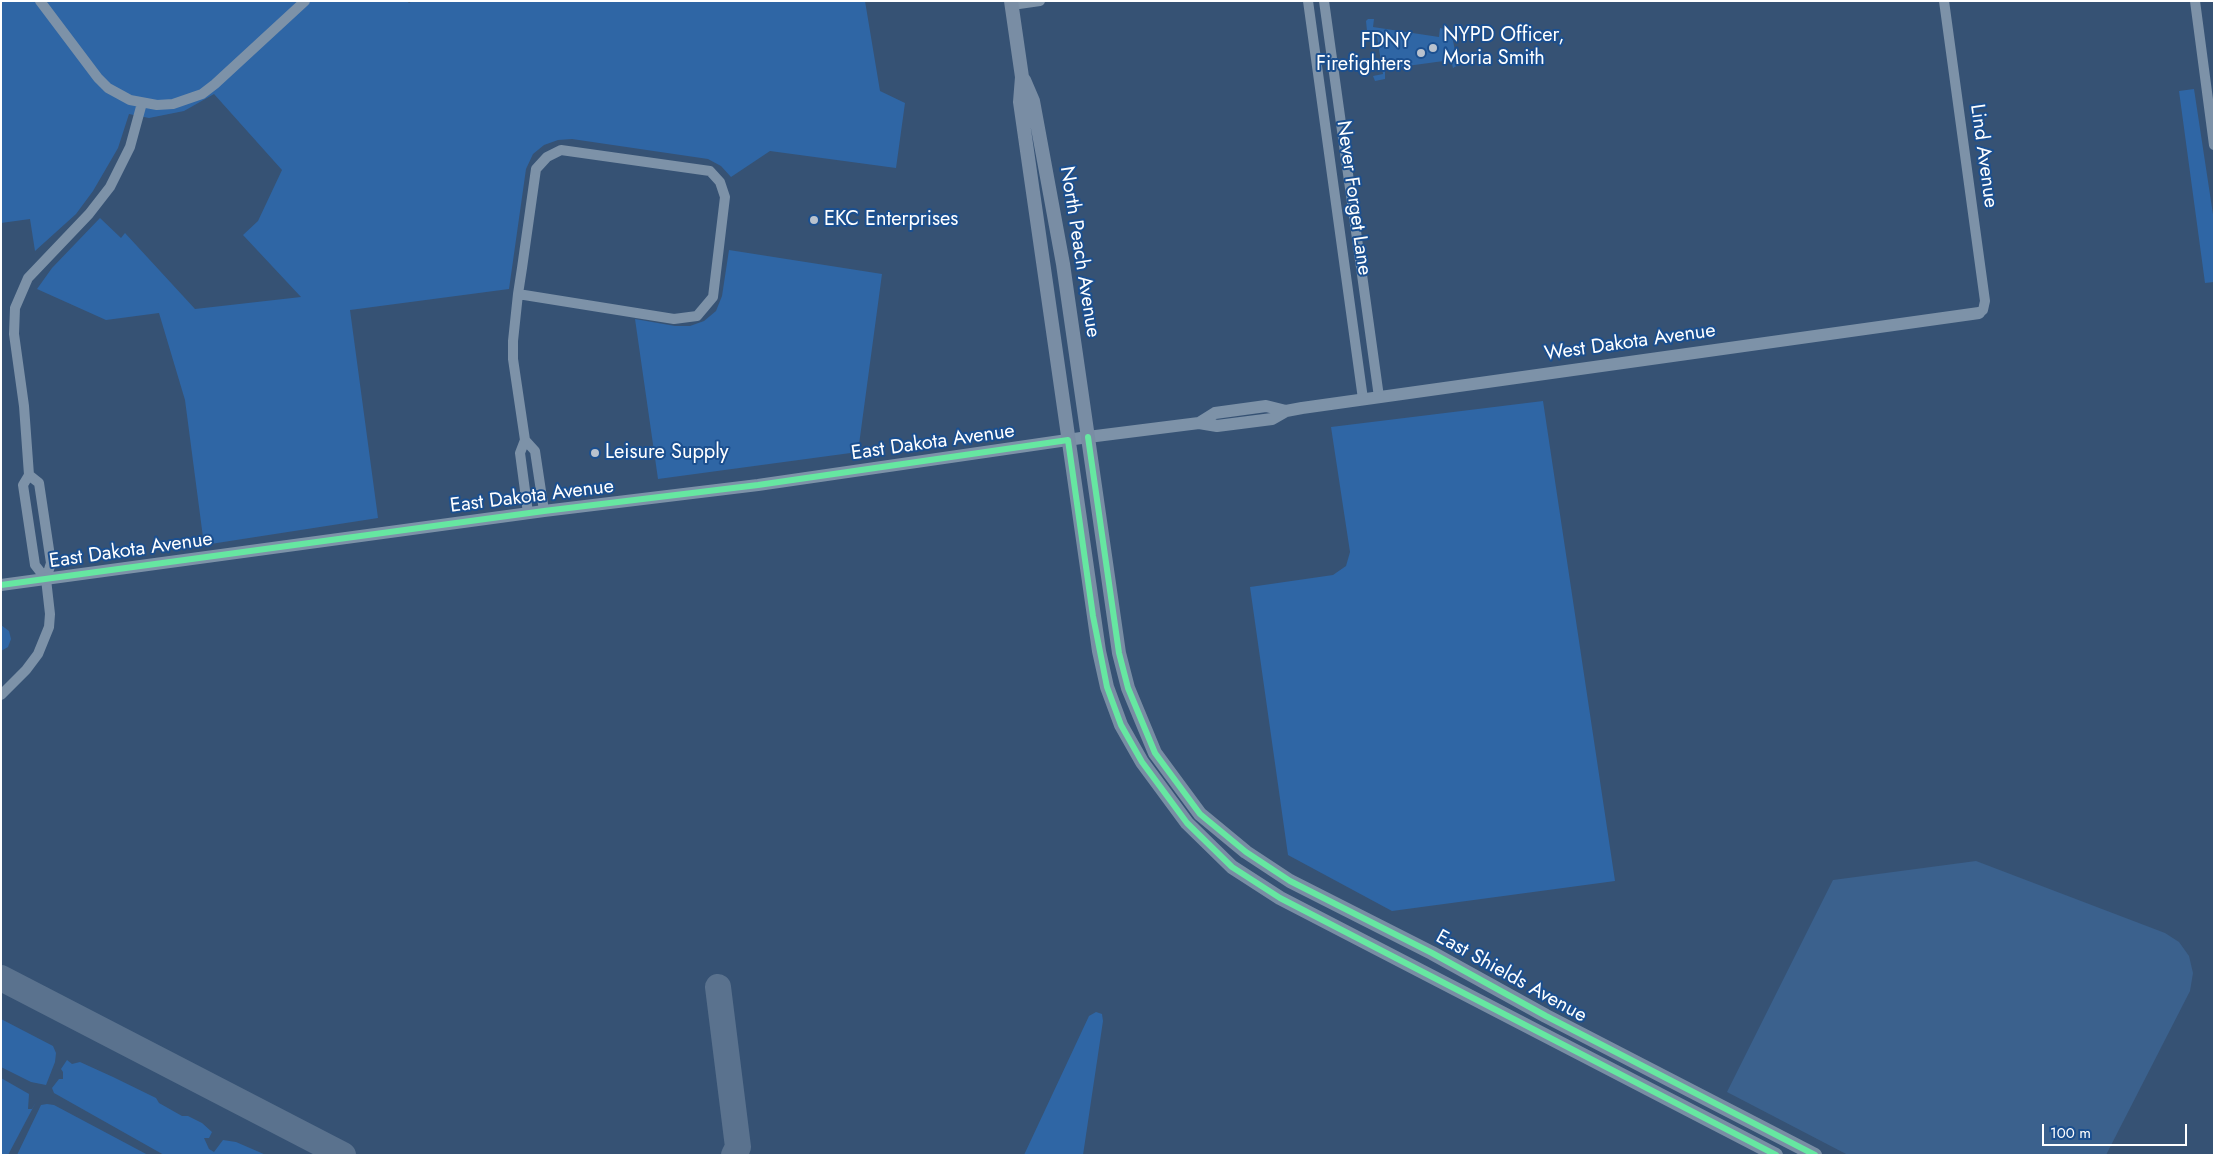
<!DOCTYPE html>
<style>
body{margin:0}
#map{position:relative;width:2215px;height:1156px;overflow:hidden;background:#365274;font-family:Jost,sans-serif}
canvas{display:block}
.frame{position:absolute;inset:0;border:2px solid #fff;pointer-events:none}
.scale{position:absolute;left:2042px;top:1124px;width:145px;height:22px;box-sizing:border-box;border:2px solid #fff;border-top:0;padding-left:6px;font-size:15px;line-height:18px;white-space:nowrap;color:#fff;-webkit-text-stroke:4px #1b4f8f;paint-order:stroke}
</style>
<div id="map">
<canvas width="2215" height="1156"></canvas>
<div class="frame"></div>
<div class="scale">100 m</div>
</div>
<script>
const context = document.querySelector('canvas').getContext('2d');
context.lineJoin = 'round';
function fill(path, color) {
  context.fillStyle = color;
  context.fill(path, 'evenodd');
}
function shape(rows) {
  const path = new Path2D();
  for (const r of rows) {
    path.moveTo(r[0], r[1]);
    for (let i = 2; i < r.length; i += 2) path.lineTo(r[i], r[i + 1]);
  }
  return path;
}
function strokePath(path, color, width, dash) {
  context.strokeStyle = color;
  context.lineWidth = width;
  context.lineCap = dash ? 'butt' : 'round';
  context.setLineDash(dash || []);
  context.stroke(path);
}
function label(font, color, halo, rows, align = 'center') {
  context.font = font + ' Jost,sans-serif';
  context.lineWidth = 4;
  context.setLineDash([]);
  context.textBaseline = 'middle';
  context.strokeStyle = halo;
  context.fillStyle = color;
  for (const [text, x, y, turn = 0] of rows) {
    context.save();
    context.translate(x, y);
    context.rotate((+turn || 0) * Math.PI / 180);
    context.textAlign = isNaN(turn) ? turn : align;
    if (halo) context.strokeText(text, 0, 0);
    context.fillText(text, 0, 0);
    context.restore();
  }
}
fill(shape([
 [1,1,407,1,409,3,412,1,865,1,880,91,905,103,896,168,770,151,731,177,721,166,708,159,572,139,558,140,544,145,533,154,526,169,509,289,350,310,378,518,204,545,185,400,159,313,106,320,37,289,52,268,100,218,121,238,125,233,195,309,301,297,243,235,258,221,282,170,214,94,184,111,149,118,129,114,118,148,93,191,76,214,35,251,30,219,1,223],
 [1368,19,1374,19,1373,27,1439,37,1440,28,1451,31,1458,65,1453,68,1451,60,1385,69,1385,79,1375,81,1373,76,1383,74,1376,31,1367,31,1366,21],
 [2194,89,2214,221,2214,282,2205,283,2179,91],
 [729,250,882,274,858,452,658,479,635,319,675,326,690,326,704,321,716,311,722,296],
 [1543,401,1615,881,1392,911,1288,855,1250,587,1333,575,1346,566,1350,552,1331,427],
 [1,625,9,631,11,639,8,647,1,651],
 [1096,1012,1102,1014,1103,1021,1083,1155,1024,1155,1089,1016],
 [1,1019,53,1046,56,1053,55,1062,46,1085,31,1082,1,1067],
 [67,1060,72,1064,80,1062,113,1077,156,1098,159,1103,182,1116,188,1116,202,1123,212,1132,209,1138,204,1138,209,1149,214,1152,223,1140,236,1142,266,1155,164,1155,54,1093,52,1088,59,1079,63,1079,63,1072,61,1069],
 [1,1078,29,1094,28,1109,32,1109,36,1102,8,1155,1,1155],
 [47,1104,54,1105,148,1155,17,1155,41,1105]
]), '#2f66a5');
fill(shape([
 [1976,861,2165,933,2179,942,2189,956,2193,973,2190,991,2106,1155,1848,1155,1727,1092,1833,880]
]), '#3b618d');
strokePath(shape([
 [1,978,343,1155],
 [718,987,738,1147,734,1155]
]), '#5a728e', 26);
strokePath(shape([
 [40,1,98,78,108,88,130,100,157,105,173,104,202,94,215,84,305,1],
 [1308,1,1363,399],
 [1324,1,1379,397],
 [1944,1,1985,301,1983,310,1979,313],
 [2195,1,2214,145],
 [1012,5,1040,1],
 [518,294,674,319,697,316,713,297,725,197,720,182,710,171,561,150,547,157,536,169,522,268,518,294,513,341,513,359,525,440,535,451,544,511],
 [525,440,520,453,528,513],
 [46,579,35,565,23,485,29,475,24,406,14,334,15,308,28,278,89,214,110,187,130,147,142,103],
 [1,695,26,670,38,654,49,627,50,614,46,579,51,563,39,483,29,475]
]), '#7d92a8', 10);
strokePath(shape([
 [1199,423,1215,413,1266,406,1286,411],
 [1,585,544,511,758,485,1088,437,1199,423,1217,426,1272,419,1286,411,1302,408,1979,313]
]), '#7d92a8', 12);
strokePath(shape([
 [1011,1,1022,77,1020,102,1099,651,1107,687,1121,725,1142,762,1187,823,1232,867,1280,898,1776,1155],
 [1024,80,1033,101,1063,264,1119,653,1128,688,1155,753,1200,814,1246,852,1290,881,1432,953,1546,1016,1815,1155]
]), '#798da4', 14);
strokePath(shape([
 [1088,437,1119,653,1128,688,1155,753,1200,814,1246,852,1290,881,1432,953,1546,1016,1815,1155],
 [1,585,544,511,758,485,1068,440,1093,616,1107,687,1121,725,1142,762,1187,823,1232,867,1280,898,1776,1155]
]), '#66e7a1', 6);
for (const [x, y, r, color] of [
 [1433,48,5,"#b9c2ce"],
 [1421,53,5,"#b9c2ce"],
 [814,220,5,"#b9c2ce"],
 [595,453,5,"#b9c2ce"]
]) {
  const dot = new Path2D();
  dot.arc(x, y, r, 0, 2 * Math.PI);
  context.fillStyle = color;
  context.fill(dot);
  strokePath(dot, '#1b4f8f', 2);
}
label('20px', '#fff', '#1b4f8f', [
 ["NYPD Officer,",1443,36],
 ["Moria Smith",1443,59],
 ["FDNY",1411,42,"right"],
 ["Firefighters",1411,65,"right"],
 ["EKC Enterprises",824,220],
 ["Leisure Supply",605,453]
], 'left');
label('20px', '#fff', '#1b4f8f', [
 ["Lind Avenue",1983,156,82],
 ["Never Forget Lane",1353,198,82],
 ["North Peach Avenue",1079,252,81],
 ["West Dakota Avenue",1630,343,-8],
 ["East Dakota Avenue",933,443,-8],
 ["East Dakota Avenue",532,497,-7],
 ["East Dakota Avenue",131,551,-8],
 ["East Shields Avenue",1511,977,29]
]);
</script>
